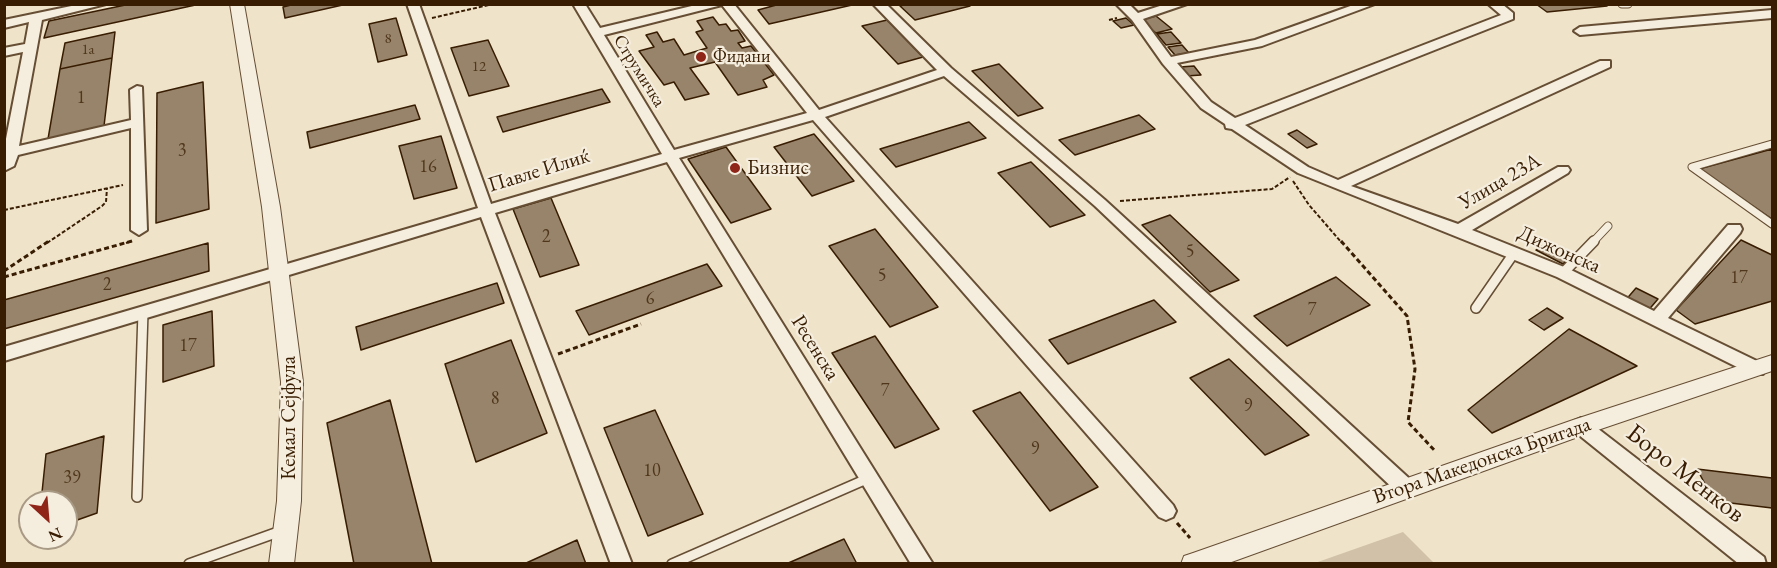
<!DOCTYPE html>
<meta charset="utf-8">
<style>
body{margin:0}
#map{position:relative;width:1777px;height:568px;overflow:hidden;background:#efe3ca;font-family:"EB Garamond",serif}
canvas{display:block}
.frame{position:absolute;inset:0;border:6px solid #381d02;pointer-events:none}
.north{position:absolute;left:18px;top:490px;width:60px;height:60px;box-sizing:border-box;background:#f5eddd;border:2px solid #a99a85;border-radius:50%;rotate:154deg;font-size:16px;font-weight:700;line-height:24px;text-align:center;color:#381d02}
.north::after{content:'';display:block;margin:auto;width:21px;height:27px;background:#8f2418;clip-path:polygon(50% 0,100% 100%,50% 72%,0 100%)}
</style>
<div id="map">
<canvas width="1777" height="568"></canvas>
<div class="frame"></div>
<div class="north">N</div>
</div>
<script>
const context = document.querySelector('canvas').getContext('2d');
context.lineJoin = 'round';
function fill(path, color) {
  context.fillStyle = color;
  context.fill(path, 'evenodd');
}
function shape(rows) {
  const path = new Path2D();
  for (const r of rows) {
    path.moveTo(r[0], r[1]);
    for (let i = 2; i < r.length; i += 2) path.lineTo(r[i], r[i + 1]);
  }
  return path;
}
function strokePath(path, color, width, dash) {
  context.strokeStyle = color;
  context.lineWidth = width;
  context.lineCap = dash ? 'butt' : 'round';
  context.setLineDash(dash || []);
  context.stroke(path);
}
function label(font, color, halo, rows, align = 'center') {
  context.font = font + ' "EB Garamond",serif';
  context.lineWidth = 4.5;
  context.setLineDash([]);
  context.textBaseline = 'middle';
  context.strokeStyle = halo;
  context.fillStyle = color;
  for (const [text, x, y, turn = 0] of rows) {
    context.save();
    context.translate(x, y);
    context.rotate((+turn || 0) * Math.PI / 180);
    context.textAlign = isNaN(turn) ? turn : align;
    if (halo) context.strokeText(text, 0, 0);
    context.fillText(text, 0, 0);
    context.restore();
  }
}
fill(shape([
 [1403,532,1434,563,1315,563]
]), '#d0c1a8');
const building = shape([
 [130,4,200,4,44,38,49,21,130,4],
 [295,4,347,4,285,18,283,7,295,4],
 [780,4,852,4,852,5,769,24,758,10,780,4],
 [907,4,968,4,970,6,915,20,900,6,907,4],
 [1536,4,1605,4,1607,6,1547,12,1536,4],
 [1156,16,1172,29,1156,33,1140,20,1156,16],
 [713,17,719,25,726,24,731,31,738,30,745,41,738,43,742,48,751,46,774,75,763,80,767,87,738,95,715,62,690,68,709,94,685,100,674,82,664,85,639,51,654,47,646,35,657,32,663,42,674,39,684,55,707,48,696,32,703,30,697,21,713,17],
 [396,18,407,55,378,62,369,24,396,18],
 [1126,18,1134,25,1121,28,1113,21,1126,18],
 [887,20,923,57,898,64,862,26,887,20],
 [115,32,112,58,60,69,65,43,115,32],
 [1171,32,1181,43,1166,45,1157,34,1171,32],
 [488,40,509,86,469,96,451,48,488,40],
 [1182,45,1189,53,1175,55,1168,47,1182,45],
 [112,58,104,126,48,139,60,69,112,58],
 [999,64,1043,108,1018,116,972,71,999,64],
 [1194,66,1201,75,1186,76,1180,67,1194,66],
 [203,82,209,209,156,223,157,93,203,82],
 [602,89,610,102,503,132,497,117,602,89],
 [415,105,420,119,310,148,307,132,415,105],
 [1139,115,1155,129,1075,155,1059,140,1139,115],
 [969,122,986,138,896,167,880,149,969,122],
 [1297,130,1317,144,1307,148,1288,134,1297,130],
 [814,134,854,181,812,196,774,147,814,134],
 [441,136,457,188,414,199,399,146,441,136],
 [726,147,771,209,731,223,688,159,726,147],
 [1772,149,1772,219,1699,169,1772,149],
 [1031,162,1085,215,1050,227,998,173,1031,162],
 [551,198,579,265,540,277,513,209,551,198],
 [1170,215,1239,280,1210,292,1142,225,1170,215],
 [875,229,938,307,890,327,829,246,875,229],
 [1741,240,1772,255,1772,301,1695,324,1676,310,1741,240],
 [208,243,209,271,4,329,4,300,208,243],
 [1541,246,1568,259,1563,264,1536,250,1541,246],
 [707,264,722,286,589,335,576,311,707,264],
 [1336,277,1370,305,1287,346,1254,316,1336,277],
 [497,283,504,303,361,350,356,327,497,283],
 [1636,288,1658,299,1646,313,1624,302,1636,288],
 [1154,300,1176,322,1068,364,1049,340,1154,300],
 [1547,308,1563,318,1544,330,1529,320,1547,308],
 [212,311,214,366,163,382,163,325,212,311],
 [1569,329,1637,366,1492,433,1468,410,1569,329],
 [875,336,939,429,895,448,832,353,875,336],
 [511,340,547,433,476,462,445,364,511,340],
 [1229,359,1309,435,1265,455,1190,378,1229,359],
 [1020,392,1098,487,1050,511,973,411,1020,392],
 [390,400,432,564,354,564,327,423,390,400],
 [655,410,703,514,648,536,604,428,655,410],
 [104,436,97,513,66,524,66,502,41,502,46,454,104,436],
 [1697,469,1772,478,1772,508,1714,501,1697,469],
 [844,539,857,564,786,564,844,539],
 [577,540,586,564,524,564,577,540]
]);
fill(building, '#97846a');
strokePath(building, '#381d02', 1.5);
const serviceFar1 = shape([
 [1622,4,1628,4],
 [1772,144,1692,167,1772,224],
 [1592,243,1608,226]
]);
const service = shape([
 [1563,273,1594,241],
 [1476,308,1514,253],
 [137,497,143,312],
 [189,564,281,531],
 [672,564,869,478]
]);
const minor = shape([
 [81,4,106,4,42,20,19,146,131,120,130,90,137,86,142,87,147,230,139,235,131,230,131,128,18,155,14,166,4,171,4,149,23,52,4,56,4,48,25,44,29,22,4,28,4,20,81,4],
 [407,4,419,4,491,204,662,154,573,4,585,4,600,28,700,4,734,4,819,110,937,70,873,4,886,4,951,68,1105,200,1413,482,1416,488,1413,494,1406,497,1399,494,1095,206,944,76,825,117,1173,505,1176,511,1173,517,1166,520,1159,517,813,120,679,158,933,564,911,564,667,162,495,213,632,564,611,564,481,217,4,361,4,347,478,208,407,4],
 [722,5,807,113,674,150,604,35,722,5],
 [1116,4,1129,4,1138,13,1166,4,1187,4,1143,19,1171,57,1255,40,1356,4,1375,4,1262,46,1177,63,1211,102,1235,118,1501,15,1488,4,1502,4,1513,13,1513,19,1245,125,1308,167,1338,180,1600,61,1610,61,1610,67,1351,186,1458,224,1558,167,1568,167,1570,170,1568,173,1472,230,1569,269,1654,311,1728,225,1740,225,1742,229,1740,233,1668,318,1763,364,1766,369,1763,374,1751,374,1557,277,1298,173,1232,129,1226,128,1225,124,1201,108,1163,64,1132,20,1116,4],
 [1772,10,1772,18,1580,35,1574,31,1580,27,1772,10],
 [1581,418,1588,421,1764,557,1766,564,1739,564,1574,431,1572,426,1574,421,1581,418]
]);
const tertiary = shape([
 [230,4,244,4,280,207,303,382,301,501,294,564,269,564,277,501,281,382,262,207,230,4],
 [1772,355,1772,371,1589,433,1226,564,1181,564,1184,556,1193,553,1573,420,1772,355]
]);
strokePath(serviceFar1, '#664e34', 9);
strokePath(service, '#664e34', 12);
strokePath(minor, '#664e34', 4);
strokePath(tertiary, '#664e34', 2);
strokePath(shape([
 [432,18,493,4],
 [1109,20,1117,18],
 [1293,181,1309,205,1342,243],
 [1120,201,1272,189,1290,177],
 [4,210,123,185],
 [47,243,102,206,106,202,107,188],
 [126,243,132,241]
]), '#381d02', 2, [4, 2]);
strokePath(shape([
 [1341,241,1407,316,1415,369,1408,422,1436,452],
 [4,271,49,241],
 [4,277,132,241],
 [558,354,641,324],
 [1177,523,1190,538]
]), '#381d02', 3, [5, 3]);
strokePath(serviceFar1, '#f5eddd', 7);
strokePath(service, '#f5eddd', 9);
fill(minor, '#f5eddd');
fill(tertiary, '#f5eddd');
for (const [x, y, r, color] of [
 [701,57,6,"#8f2418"],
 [735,168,6,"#8f2418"]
]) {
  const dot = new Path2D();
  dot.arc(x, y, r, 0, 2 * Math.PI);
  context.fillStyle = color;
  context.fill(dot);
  strokePath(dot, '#f5eddd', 2);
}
label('15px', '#50371c', null, [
 ["8",388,39],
 ["1а",88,50],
 ["12",479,67]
]);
label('18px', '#381d02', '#f5eddd', [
 ["Фидани",713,57]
], 'left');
label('18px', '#381d02', '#f5eddd', [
 ["Струмичка",639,71,58]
]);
label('18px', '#50371c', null, [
 ["1",81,98],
 ["3",182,151],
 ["16",428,167],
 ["2",546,237],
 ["5",1190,252],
 ["5",882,276],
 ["17",1739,278],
 ["2",107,285],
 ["6",650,299],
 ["7",1312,310],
 ["17",188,346],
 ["7",885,391],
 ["8",495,399],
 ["9",1248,406],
 ["9",1035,449],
 ["10",652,471],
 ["39",72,478]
]);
label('21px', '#381d02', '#f5eddd', [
 ["Бизнис",747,168]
], 'left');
label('21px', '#381d02', '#f5eddd', [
 ["Павле Илиќ",539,171,-17],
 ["Улица 23А",1500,182,-30],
 ["Дижонска",1559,250,24],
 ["Ресенска",815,348,58],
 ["Кемал Сејфула",289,418,-90],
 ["Втора Македонска Бригада",1482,461,-19]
]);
label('26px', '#381d02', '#f5eddd', [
 ["Боро Менков",1685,474,38]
]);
</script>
